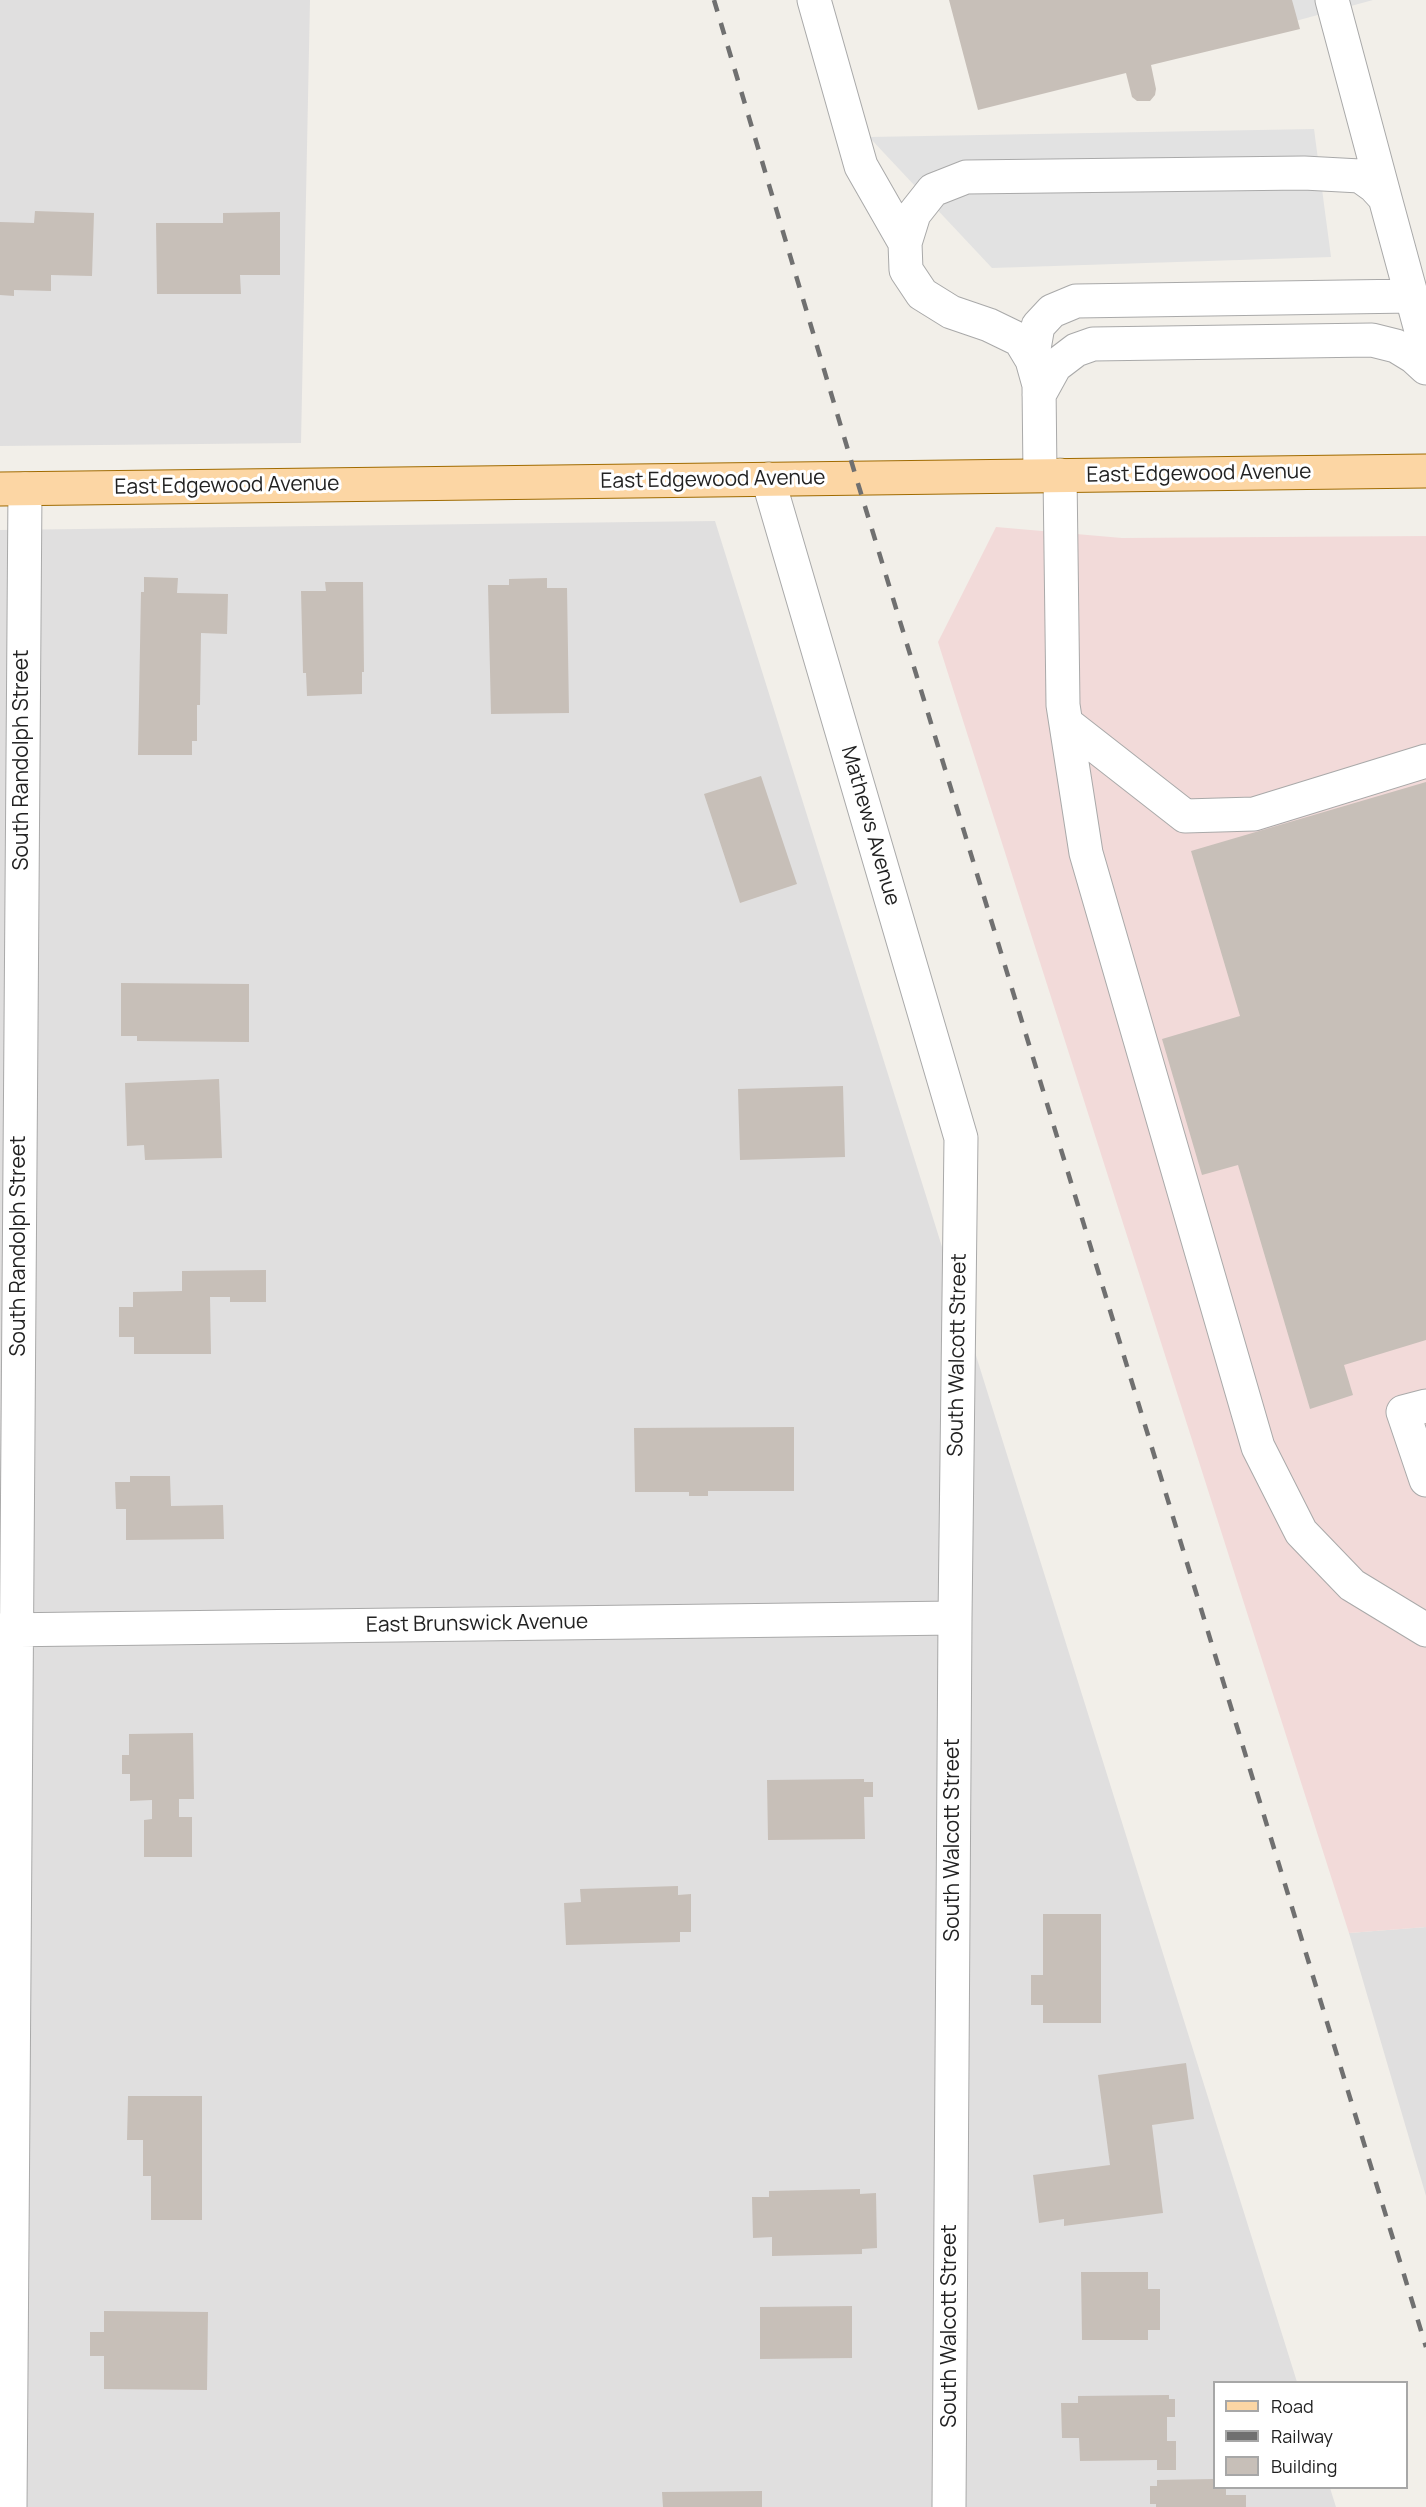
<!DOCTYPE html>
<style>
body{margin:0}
#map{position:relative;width:1426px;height:2507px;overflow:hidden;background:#f2efe9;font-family:Manrope,sans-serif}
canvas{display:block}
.legend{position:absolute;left:1213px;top:2381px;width:195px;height:108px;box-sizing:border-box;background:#fff;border:2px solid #a7a7a7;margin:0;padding:8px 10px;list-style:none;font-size:18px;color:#222}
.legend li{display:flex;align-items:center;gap:12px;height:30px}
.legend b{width:30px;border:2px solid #a7a7a7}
</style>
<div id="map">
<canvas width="1426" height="2507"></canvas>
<ul class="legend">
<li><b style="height:8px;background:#fcd6a4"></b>Road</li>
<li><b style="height:8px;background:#707070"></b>Railway</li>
<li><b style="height:16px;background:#c7bfb8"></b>Building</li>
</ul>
</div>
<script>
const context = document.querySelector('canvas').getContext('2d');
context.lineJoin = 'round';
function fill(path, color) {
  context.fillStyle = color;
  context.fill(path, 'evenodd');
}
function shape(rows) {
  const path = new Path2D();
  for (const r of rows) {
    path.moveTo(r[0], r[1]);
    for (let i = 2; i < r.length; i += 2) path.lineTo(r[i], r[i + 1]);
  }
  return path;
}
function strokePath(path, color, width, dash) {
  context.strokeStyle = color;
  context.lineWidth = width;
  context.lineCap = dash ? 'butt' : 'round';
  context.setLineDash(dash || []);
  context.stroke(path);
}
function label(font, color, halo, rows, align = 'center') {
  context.font = font + ' Manrope,sans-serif';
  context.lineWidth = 6;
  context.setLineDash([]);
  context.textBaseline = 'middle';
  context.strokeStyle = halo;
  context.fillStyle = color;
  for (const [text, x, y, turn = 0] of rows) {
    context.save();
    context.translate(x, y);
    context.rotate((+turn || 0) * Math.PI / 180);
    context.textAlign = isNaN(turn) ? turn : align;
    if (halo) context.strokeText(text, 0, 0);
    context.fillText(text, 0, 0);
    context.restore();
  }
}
fill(shape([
 [0,0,310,0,301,443,0,446],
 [715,521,1297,2382,1214,2382,1214,2488,1330,2488,1336,2507,0,2507,0,530],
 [1426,1927,1426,2196,1349,1933]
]), '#e0dfdf');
fill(shape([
 [996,527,1122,538,1426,536,1426,1927,1349,1933,938,642]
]), '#f2dad9');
fill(shape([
 [1270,0,1373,0,1277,26],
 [1314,129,1331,257,992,268,869,137]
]), '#e2e2e2');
fill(shape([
 [949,0,1292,0,1300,29,1151,65,1156,89,1155,95,1150,101,1137,101,1132,97,1126,73,978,110],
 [35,211,94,213,92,276,51,275,51,291,14,290,14,296,0,295,0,222,34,223],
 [280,212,280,275,240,275,241,294,157,294,156,223,223,223,223,213],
 [144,577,178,578,177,593,228,594,227,634,201,633,200,705,197,705,197,741,192,741,192,755,138,755,141,592,144,592],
 [547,578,547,588,567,588,569,713,491,714,488,585,509,585,509,579],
 [325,582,363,582,364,672,362,672,362,694,307,696,306,673,303,673,301,591,326,591],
 [761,776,797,884,740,903,704,794],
 [1426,782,1426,1340,1344,1365,1353,1395,1310,1409,1238,1165,1202,1175,1162,1039,1240,1016,1191,851],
 [121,983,249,984,249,1042,137,1041,137,1036,121,1036],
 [219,1079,222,1158,145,1160,144,1145,127,1146,125,1083],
 [843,1086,845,1157,740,1160,738,1089],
 [266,1270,266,1302,230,1302,230,1297,210,1297,211,1354,134,1354,134,1337,119,1337,119,1307,133,1307,133,1292,182,1291,182,1271],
 [794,1427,794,1491,708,1491,708,1496,689,1496,689,1492,635,1492,634,1428],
 [130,1476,170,1476,171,1506,223,1505,224,1539,126,1540,126,1509,116,1509,115,1482,130,1482],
 [193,1733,194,1799,179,1799,179,1817,192,1817,192,1857,144,1857,144,1820,152,1819,152,1800,130,1801,130,1774,122,1774,122,1755,129,1755,129,1734],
 [864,1779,864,1782,873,1782,873,1797,864,1797,865,1839,768,1840,767,1780],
 [678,1886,678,1895,691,1894,691,1932,680,1932,680,1942,566,1945,564,1903,581,1902,580,1889],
 [1043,1914,1101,1914,1101,2023,1043,2023,1043,2005,1031,2005,1031,1975,1043,1975],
 [1186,2063,1194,2119,1152,2125,1163,2213,1064,2226,1064,2219,1039,2223,1033,2175,1110,2165,1098,2075],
 [128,2096,202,2096,202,2220,151,2220,151,2176,143,2176,143,2140,127,2140],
 [860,2189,860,2194,876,2193,877,2248,862,2249,862,2254,772,2256,772,2237,753,2238,752,2197,769,2197,769,2191],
 [1081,2272,1148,2272,1148,2289,1160,2289,1160,2330,1148,2330,1148,2340,1082,2340],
 [852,2306,852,2358,760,2359,760,2307],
 [104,2311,208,2312,207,2390,104,2389,104,2356,90,2356,90,2332,104,2332],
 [1169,2395,1169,2399,1175,2399,1175,2417,1167,2417,1167,2441,1176,2441,1176,2470,1157,2470,1157,2460,1080,2461,1079,2438,1062,2438,1061,2403,1078,2403,1078,2396],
 [1214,2479,1214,2488,1226,2488,1226,2495,1246,2495,1246,2507,1156,2507,1156,2504,1150,2504,1150,2486,1157,2486,1157,2480],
 [762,2491,762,2507,663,2507,662,2492]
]), '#c7bfb8');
const minor = shape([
 [814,0,861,166,905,243],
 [1332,0,1385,198],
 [1032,360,1038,326,1052,311,1076,301,1412,296],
 [1039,395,1055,366,1076,350,1093,344,1372,340,1396,346,1414,357,1426,368],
 [1040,475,1039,385,1032,360,1020,340,989,325,951,312,922,294,906,270,905,243,914,214,933,190,966,177,1304,173,1360,176,1374,186,1385,198,1426,349],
 [1060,475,1063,705,1086,853,1258,1447,1301,1532,1352,1585,1426,1630],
 [768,479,961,1138,955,1618,949,2507],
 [1066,723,1185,816,1254,814,1426,761],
 [1426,1406,1403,1412,1426,1480],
 [0,1630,955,1618],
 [10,2507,25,489]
]);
const major = shape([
 [0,489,1426,471]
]);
strokePath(minor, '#a9a9a9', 35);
strokePath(major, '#a06b00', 35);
strokePath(minor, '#fff', 33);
strokePath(major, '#fcd6a4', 33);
strokePath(shape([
 [714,0,856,477,1426,2347]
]), '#707070', 4.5, [12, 12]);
label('21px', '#222', '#fff', [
 ["East Edgewood Avenue",1199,474,-1],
 ["East Edgewood Avenue",713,480,-1],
 ["East Edgewood Avenue",227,486,-1],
 ["South Randolph Street",22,760,-90],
 ["Mathews Avenue",870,826,74],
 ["South Randolph Street",19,1246,-90],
 ["South Walcott Street",958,1355,-89],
 ["East Brunswick Avenue",477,1624,-1],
 ["South Walcott Street",953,1840,-90],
 ["South Walcott Street",950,2326,-90]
]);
</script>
